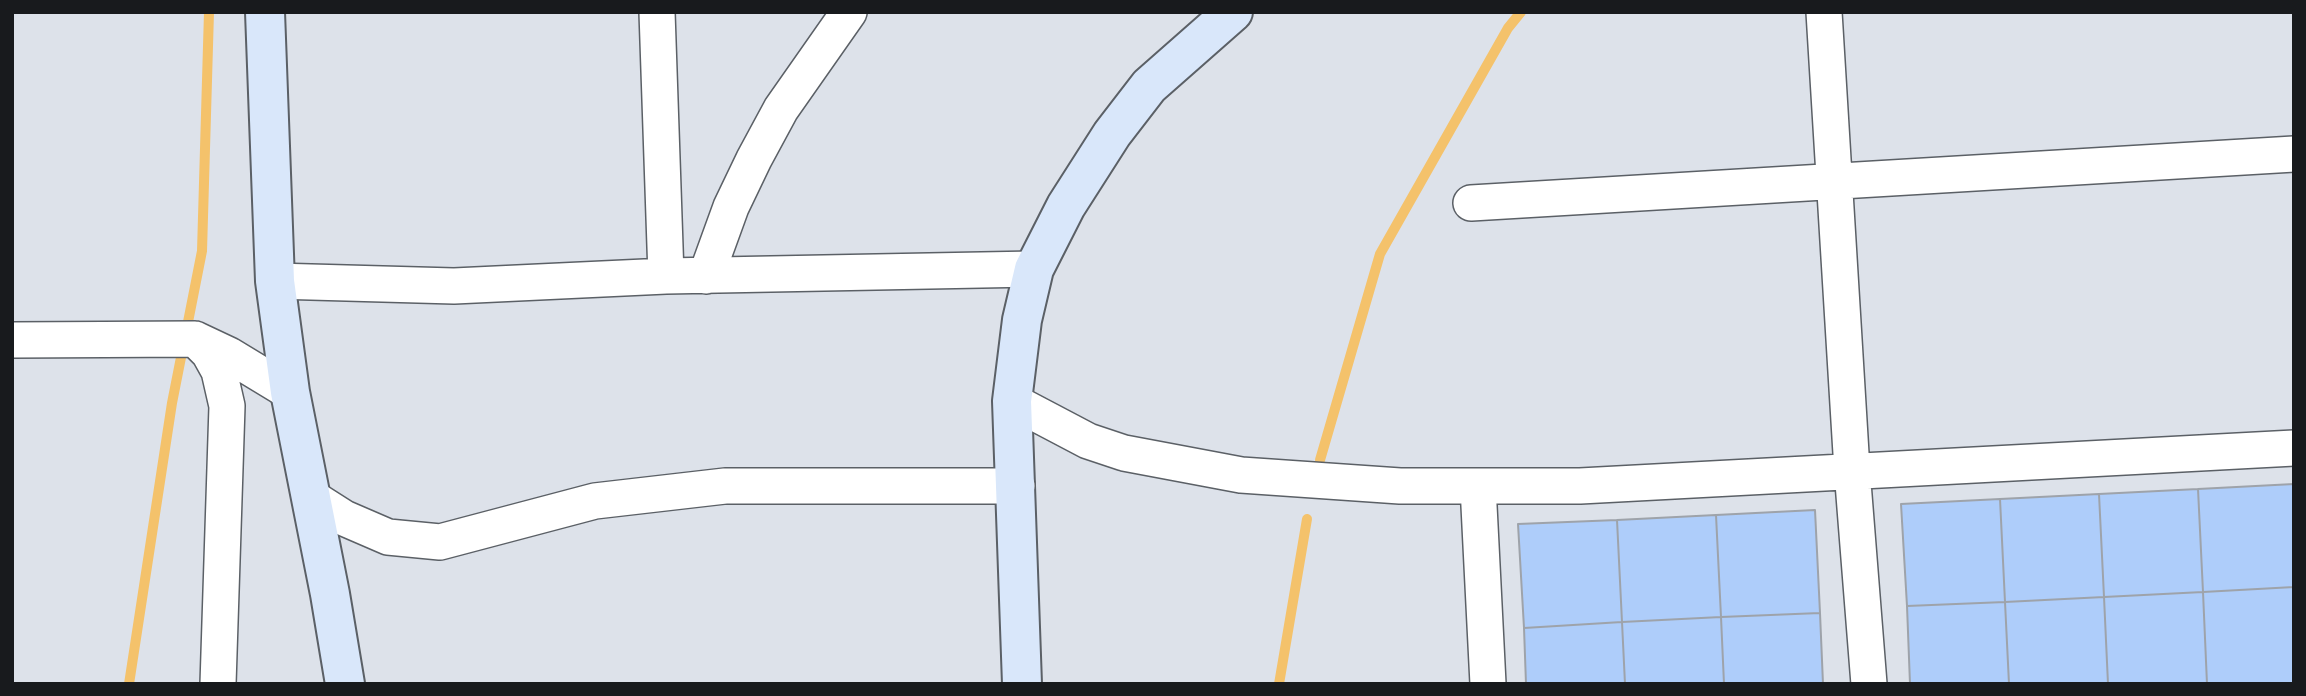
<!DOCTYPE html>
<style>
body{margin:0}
#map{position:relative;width:2306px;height:696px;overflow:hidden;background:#dde2ea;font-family:"Sofia Sans Condensed",sans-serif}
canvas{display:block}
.frame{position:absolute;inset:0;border:14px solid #181a1d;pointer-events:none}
</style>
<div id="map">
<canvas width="2306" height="696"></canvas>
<div class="frame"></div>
</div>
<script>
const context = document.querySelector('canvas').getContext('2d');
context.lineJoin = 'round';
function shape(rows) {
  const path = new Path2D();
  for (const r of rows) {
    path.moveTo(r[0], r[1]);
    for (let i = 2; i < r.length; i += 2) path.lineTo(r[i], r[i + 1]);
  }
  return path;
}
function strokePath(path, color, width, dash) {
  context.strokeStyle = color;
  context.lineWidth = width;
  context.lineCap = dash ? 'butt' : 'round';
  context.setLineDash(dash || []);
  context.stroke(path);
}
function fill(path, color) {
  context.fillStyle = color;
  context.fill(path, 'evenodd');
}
strokePath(shape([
 [1320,460,1380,254,1508,28,1521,12],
 [129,684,172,403,202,251,209,12],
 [1279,684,1307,519]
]), '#f4c26b', 10);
const building = shape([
 [2294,484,2294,587,2203,592,2198,489,2294,484],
 [2198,489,2203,592,2104,597,2099,494,2198,489],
 [2099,494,2104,597,2005,602,2000,499,2099,494],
 [2000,499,2005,602,1907,606,1901,504,2000,499],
 [1815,510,1820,613,1721,617,1716,515,1815,510],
 [1716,515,1721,617,1622,622,1617,520,1716,515],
 [1617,520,1622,622,1524,628,1518,524,1617,520],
 [2294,587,2294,684,2207,684,2203,592,2294,587],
 [2203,592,2207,684,2108,684,2104,597,2203,592],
 [2104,597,2108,684,2009,684,2005,602,2104,597],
 [2005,602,2009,684,1910,684,1907,606,2005,602],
 [1820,613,1823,684,1724,684,1721,617,1820,613],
 [1721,617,1724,684,1625,684,1622,622,1721,617],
 [1622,622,1625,684,1526,684,1524,628,1622,622]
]);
fill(building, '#aecdfa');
strokePath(building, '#9ea3aa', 2);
const street = shape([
 [657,12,666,276],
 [1824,12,1852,470,1869,684],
 [1471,203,2294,154],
 [706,276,731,207,754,159,781,109,849,12],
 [275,281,454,286,666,276,1034,269],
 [195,339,209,353,219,371,227,406,218,684],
 [12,340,195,339,229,355,290,392],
 [1012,401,1088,441,1124,453,1241,475,1400,486,1580,486,2294,448],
 [1478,486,1488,684],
 [311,497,344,518,388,537,440,542,595,501,725,486,1017,486]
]);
const secondary = shape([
 [265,12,275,281,290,392,330,594,345,684],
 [1022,684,1012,401,1022,320,1034,269,1066,206,1112,134,1149,86,1233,12]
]);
strokePath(street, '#5b6066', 38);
strokePath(secondary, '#5b6066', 42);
strokePath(street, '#fff', 35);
strokePath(secondary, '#d9e7fa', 38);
</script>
